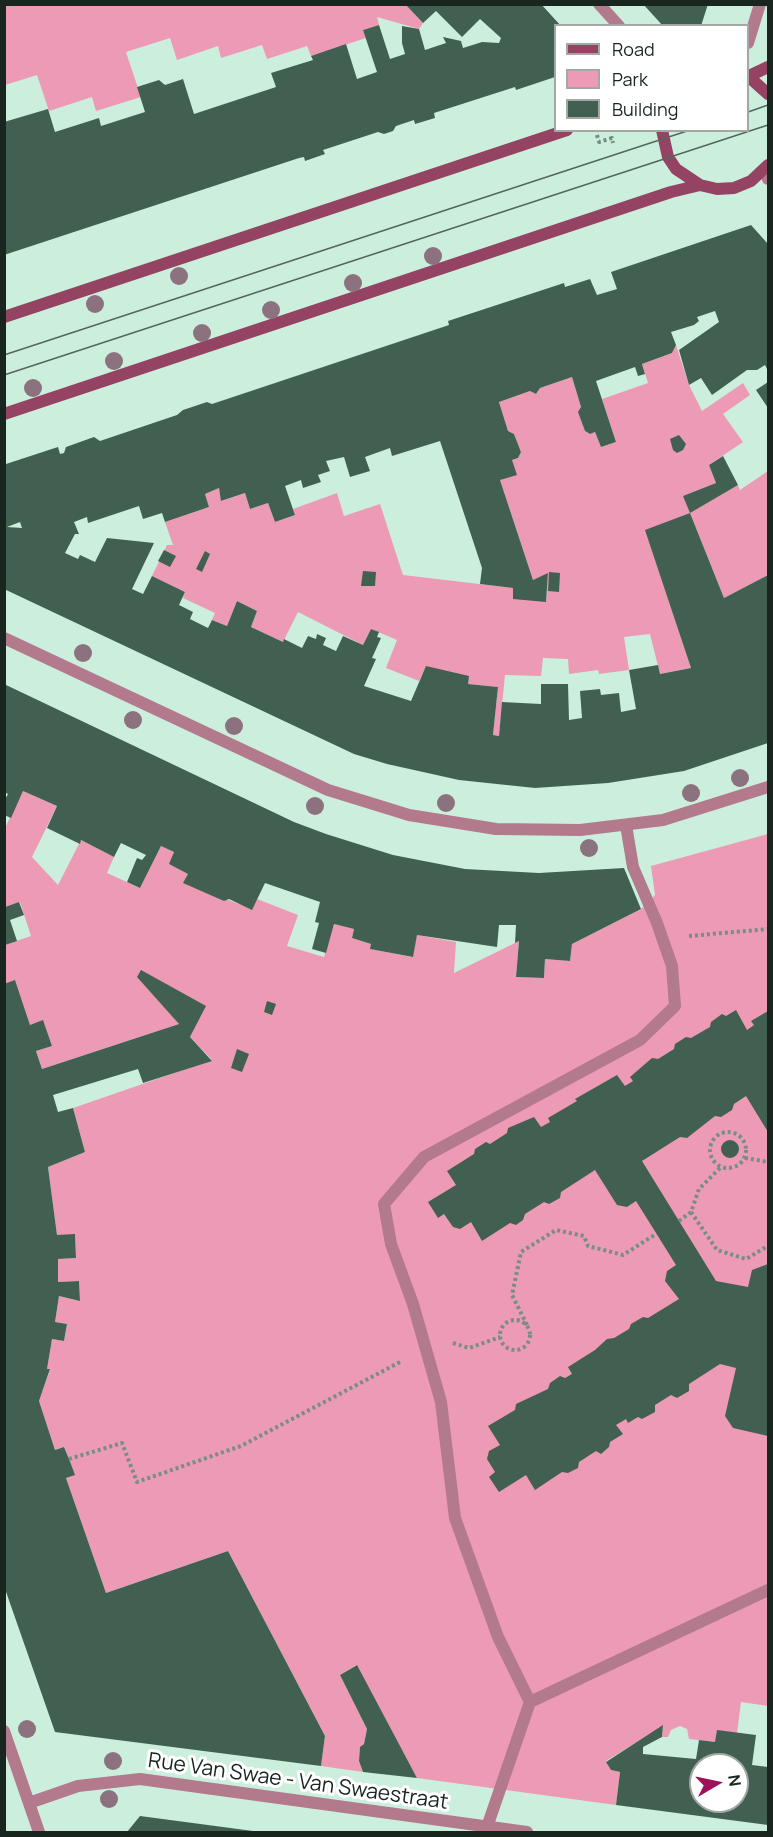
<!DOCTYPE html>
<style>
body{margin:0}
#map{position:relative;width:773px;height:1837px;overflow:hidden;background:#ccefdd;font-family:Manrope,sans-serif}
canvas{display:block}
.frame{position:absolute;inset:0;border:6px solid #19261f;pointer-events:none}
.legend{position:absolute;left:554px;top:24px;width:195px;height:108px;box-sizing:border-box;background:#fff;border:2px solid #a3a8a5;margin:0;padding:8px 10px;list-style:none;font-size:18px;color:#19261f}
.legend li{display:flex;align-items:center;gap:12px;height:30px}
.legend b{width:30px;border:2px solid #a3a8a5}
.north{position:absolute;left:689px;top:1753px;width:60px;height:60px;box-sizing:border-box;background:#fff;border:2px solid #a3a8a5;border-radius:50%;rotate:81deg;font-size:16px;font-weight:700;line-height:24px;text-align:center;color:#19261f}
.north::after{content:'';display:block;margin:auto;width:21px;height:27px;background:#9f105a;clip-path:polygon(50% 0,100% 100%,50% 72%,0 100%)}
</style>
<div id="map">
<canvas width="773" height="1837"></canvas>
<div class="frame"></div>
<ul class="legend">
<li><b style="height:8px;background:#944363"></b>Road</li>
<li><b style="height:16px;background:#ed9ab7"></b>Park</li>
<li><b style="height:16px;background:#416051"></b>Building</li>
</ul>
<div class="north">N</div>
</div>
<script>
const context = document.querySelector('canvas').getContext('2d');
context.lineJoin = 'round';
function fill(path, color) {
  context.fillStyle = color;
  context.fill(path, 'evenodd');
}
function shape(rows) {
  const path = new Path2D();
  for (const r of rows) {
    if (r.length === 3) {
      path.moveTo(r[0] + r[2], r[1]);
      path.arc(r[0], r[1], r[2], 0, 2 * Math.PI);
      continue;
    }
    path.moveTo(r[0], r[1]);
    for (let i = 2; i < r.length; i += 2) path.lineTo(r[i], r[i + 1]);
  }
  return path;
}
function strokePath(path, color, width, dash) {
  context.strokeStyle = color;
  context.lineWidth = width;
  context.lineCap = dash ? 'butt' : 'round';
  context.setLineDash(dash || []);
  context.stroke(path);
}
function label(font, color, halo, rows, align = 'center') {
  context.font = font + ' Manrope,sans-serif';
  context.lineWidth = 6;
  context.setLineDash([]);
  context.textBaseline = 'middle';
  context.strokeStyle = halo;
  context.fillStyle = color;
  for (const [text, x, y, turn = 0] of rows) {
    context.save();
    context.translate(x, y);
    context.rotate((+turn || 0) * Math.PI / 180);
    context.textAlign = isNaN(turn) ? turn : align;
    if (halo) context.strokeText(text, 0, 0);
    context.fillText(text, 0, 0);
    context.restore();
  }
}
fill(shape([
 [405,4,423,23,419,29,377,17,379,25,363,30,366,38,311,56,307,46,267,59,262,45,221,58,218,46,177,60,170,38,126,52,141,97,96,111,92,97,49,111,37,75,5,85,5,5],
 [676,345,689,385,702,411,743,383,750,395,723,414,743,442,709,465,716,483,684,496,690,512,738,485,740,490,768,471,768,575,724,598,690,513,646,531,691,668,660,674,650,634,624,637,629,670,599,674,598,670,569,674,568,659,543,658,541,676,505,675,499,736,493,735,498,687,468,684,426,667,419,681,386,668,397,640,371,629,363,645,298,612,283,642,251,627,257,611,237,601,227,626,212,620,215,613,183,598,185,592,152,576,167,545,173,545,165,522,209,507,205,494,219,488,222,501,245,493,250,509,268,503,275,522,295,515,293,509,337,493,344,516,380,504,403,575,513,588,546,602,548,574,533,580,500,480,512,460,518,458,521,452,514,434,508,431,499,402,530,391,536,394,540,388,572,377,581,407,579,412,585,431,590,434,595,432,601,447,616,442,602,399,648,383,642,364,672,353],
 [23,791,57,806,32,857,58,885,81,840,114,857,107,873,140,888,161,846,174,852,170,864,188,874,184,883,252,909,257,899,298,915,287,946,324,957,334,924,354,929,352,938,371,944,371,949,412,957,417,935,456,942,454,973,519,941,516,977,544,978,545,959,570,961,572,944,641,909,655,895,651,866,768,834,768,1706,741,1702,737,1733,715,1742,689,1739,687,1729,680,1726,671,1730,668,1737,662,1737,663,1726,606,1761,611,1770,620,1772,616,1805,417,1778,356,1665,340,1675,367,1729,364,1744,360,1748,359,1761,363,1772,321,1766,325,1736,228,1551,106,1593,66,1478,74,1475,69,1459,64,1447,55,1450,39,1401,50,1370,47,1369,52,1339,64,1341,67,1324,55,1322,59,1296,80,1301,79,1281,58,1282,58,1259,76,1258,75,1235,57,1235,48,1167,85,1152,73,1108,212,1060,190,1037,205,1007,141,971,179,1024,42,1069,36,1051,52,1046,43,1021,30,1025,15,981,5,984,4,945,31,936,20,902,5,907,5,828]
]), '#ed9ab7');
fill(shape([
 [405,4,541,4,561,26,555,26,555,77,516,90,515,87,434,113,435,118,415,124,414,120,396,126,393,131,384,134,378,132,323,150,325,154,305,161,304,157,299,158,4,255,4,122,48,109,55,132,99,118,101,126,145,112,137,87,159,80,165,85,183,79,194,114,276,87,271,73,313,60,311,56,346,44,357,79,377,72,363,30,379,25,390,59,405,54,402,43,402,26,419,29,425,50,446,43,443,37,461,41,463,48,482,42,499,43,501,38,480,19,462,37,436,11,423,23],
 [643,4,708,4,701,26,663,26],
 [751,225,768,244,768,371,765,365,757,370,747,370,712,395,701,378,689,385,679,350,719,322,715,311,697,317,699,321,694,325,671,332,676,345,672,353,642,364,645,374,638,376,635,367,596,381,616,442,601,447,595,432,590,434,585,431,578,412,581,407,572,377,540,388,536,394,530,391,499,402,508,431,514,434,521,452,518,458,512,460,517,475,500,480,533,580,548,573,546,602,513,599,513,588,480,584,482,568,440,441,392,456,390,448,365,457,370,471,350,477,344,457,326,461,330,471,318,475,321,482,303,488,301,480,285,486,295,515,275,522,268,503,250,509,245,493,221,501,219,488,205,494,209,507,165,522,162,513,143,519,139,506,88,523,87,517,74,522,79,534,75,534,65,553,78,559,80,555,95,562,107,538,154,543,132,589,143,594,152,576,185,592,179,605,193,612,190,619,208,628,212,620,227,626,237,601,257,611,251,627,283,642,284,639,302,648,308,636,316,639,317,634,326,638,323,645,336,651,343,636,363,645,371,629,379,632,377,637,381,638,372,658,376,659,364,686,411,701,426,666,469,676,468,684,498,687,493,735,499,736,502,702,541,704,541,684,568,684,569,720,582,718,580,691,600,689,601,695,619,693,621,712,636,709,629,670,658,665,660,674,691,668,645,530,690,513,724,598,768,575,768,743,684,771,608,783,535,788,459,780,387,764,354,754,4,589,6,464,58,447,60,454,64,453,66,447,94,437,100,441,177,415,183,410,207,402,212,404,449,325,448,321,564,283,565,287,590,279,597,295,617,289,611,272],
 [20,522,22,528,7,527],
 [768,382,768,408,756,390],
 [679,435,686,444,683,450,677,453,673,450,670,439],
 [723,456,738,485,690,513,683,496,716,483,709,465],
 [164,550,176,556,170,567,158,561],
 [205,551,210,554,202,572,196,569],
 [363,571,376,572,375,586,361,586],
 [549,572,560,573,559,592,548,591],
 [4,684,294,822,326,834,393,855,465,869,539,873,624,868,641,909,572,944,570,961,545,959,544,978,516,977,519,941,515,943,516,925,499,925,497,947,417,935,413,957,370,949,371,944,352,938,354,929,334,924,326,953,312,949,319,923,315,922,320,902,265,883,252,910,229,899,224,901,183,883,188,874,169,864,174,852,161,846,140,888,127,882,137,858,142,860,146,855,121,843,114,857,81,840,80,844,47,828,57,806,23,791,11,818,4,815,4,801,8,794,4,792],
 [19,902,24,915,10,920,17,941,5,945,5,907],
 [141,970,206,1006,190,1037,212,1061,143,1083,138,1069,53,1095,58,1112,73,1108,85,1152,48,1167,57,1235,75,1234,76,1258,58,1259,58,1282,79,1281,80,1301,59,1296,55,1322,67,1324,64,1341,52,1339,47,1369,50,1369,39,1401,55,1450,64,1447,69,1459,75,1475,66,1478,106,1593,228,1551,325,1736,321,1766,55,1732,4,1586,4,984,15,980,30,1025,43,1020,52,1046,36,1051,42,1069,179,1024,137,977],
 [267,1001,276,1004,272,1015,264,1012],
 [736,1010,747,1030,754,1025,751,1021,768,1011,768,1132,746,1096,734,1104,732,1110,721,1117,715,1116,687,1138,680,1137,642,1161,716,1281,748,1287,752,1270,768,1264,768,1436,733,1428,725,1416,736,1368,720,1364,689,1384,689,1391,677,1398,671,1395,655,1405,655,1412,642,1419,638,1417,628,1423,626,1419,616,1425,623,1434,610,1442,609,1447,601,1454,596,1451,579,1462,578,1468,568,1473,562,1472,535,1490,526,1475,499,1492,489,1477,495,1472,487,1459,489,1451,500,1445,488,1426,515,1410,516,1404,548,1389,550,1383,560,1376,565,1378,572,1374,568,1367,595,1350,607,1339,614,1338,629,1329,631,1324,643,1317,648,1318,679,1299,665,1281,667,1271,676,1265,636,1201,627,1207,617,1205,595,1170,561,1192,560,1198,549,1204,544,1202,525,1214,523,1220,516,1225,510,1223,482,1241,471,1222,460,1229,453,1227,444,1214,438,1218,428,1202,456,1185,447,1171,474,1154,475,1149,486,1142,490,1144,507,1133,508,1128,534,1117,541,1127,550,1122,548,1118,577,1101,575,1099,617,1075,625,1086,633,1081,630,1077,652,1058,658,1059,674,1049,675,1044,686,1037,691,1038,710,1027,711,1022,722,1014,726,1016],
 [237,1049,249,1054,242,1072,231,1068],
 [730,1149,9],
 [357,1665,417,1778,363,1772,359,1761,360,1747,364,1744,367,1729,340,1675],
 [663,1725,662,1737,643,1747,643,1754,696,1759,699,1740,715,1742,717,1730,756,1735,752,1765,768,1767,768,1825,616,1805,620,1772,611,1770,606,1762],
 [701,1765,737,1765,737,1801,701,1801],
 [140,1816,253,1831,253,1832,127,1832]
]), '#416051');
strokePath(shape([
 [597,135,599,142,612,138,613,143],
 [689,936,768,929],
 [728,1150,18],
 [745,1158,768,1162],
 [720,1168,699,1189,691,1212,717,1250,746,1259,768,1246],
 [679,1221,691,1212],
 [515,1335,15],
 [527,1325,512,1295,521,1252,556,1230,584,1236,588,1246,623,1255,656,1234],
 [453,1343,469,1348,500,1337],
 [69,1459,122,1443,137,1482,241,1446,402,1361]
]), '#768f82', 4, [3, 3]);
strokePath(shape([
 [530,1702,498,1637,455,1518,441,1402,413,1304,391,1244,384,1204,424,1157,640,1040,675,1006,672,966,657,923,633,867,626,825],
 [487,1827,530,1702,768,1590]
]), '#b3798d', 12);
strokePath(shape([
 [599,4,619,26],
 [748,43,760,4],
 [764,170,768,179],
 [4,638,328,790,409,815,496,829,580,830,663,820,768,787],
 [4,1731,39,1832],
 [29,1803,78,1786,140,1779,527,1832]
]), '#b3798d', 12);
strokePath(shape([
 [748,76,768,94],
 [749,76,768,67],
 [662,130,668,157,676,169,700,185,717,189,734,188,751,181,768,165],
 [4,317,567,130],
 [4,414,671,192,700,185]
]), '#944363', 12);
strokePath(shape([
 [748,112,768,105],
 [4,355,690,130],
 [4,375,768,125]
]), '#53675d', 1.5);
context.fillStyle = '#8c727e';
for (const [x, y] of [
 [433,256],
 [179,276],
 [353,283],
 [95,304],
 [271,310],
 [202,333],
 [114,361],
 [33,388],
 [83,653],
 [133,720],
 [234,726],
 [740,778],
 [691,793],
 [446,803],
 [315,806],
 [589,848],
 [27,1729],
 [113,1761],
 [109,1799]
]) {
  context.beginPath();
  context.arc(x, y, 9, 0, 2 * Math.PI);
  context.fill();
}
label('21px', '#19261f', '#fff', [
 ["Rue Van Swae - Van Swaestraat",298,1782,8]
]);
</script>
